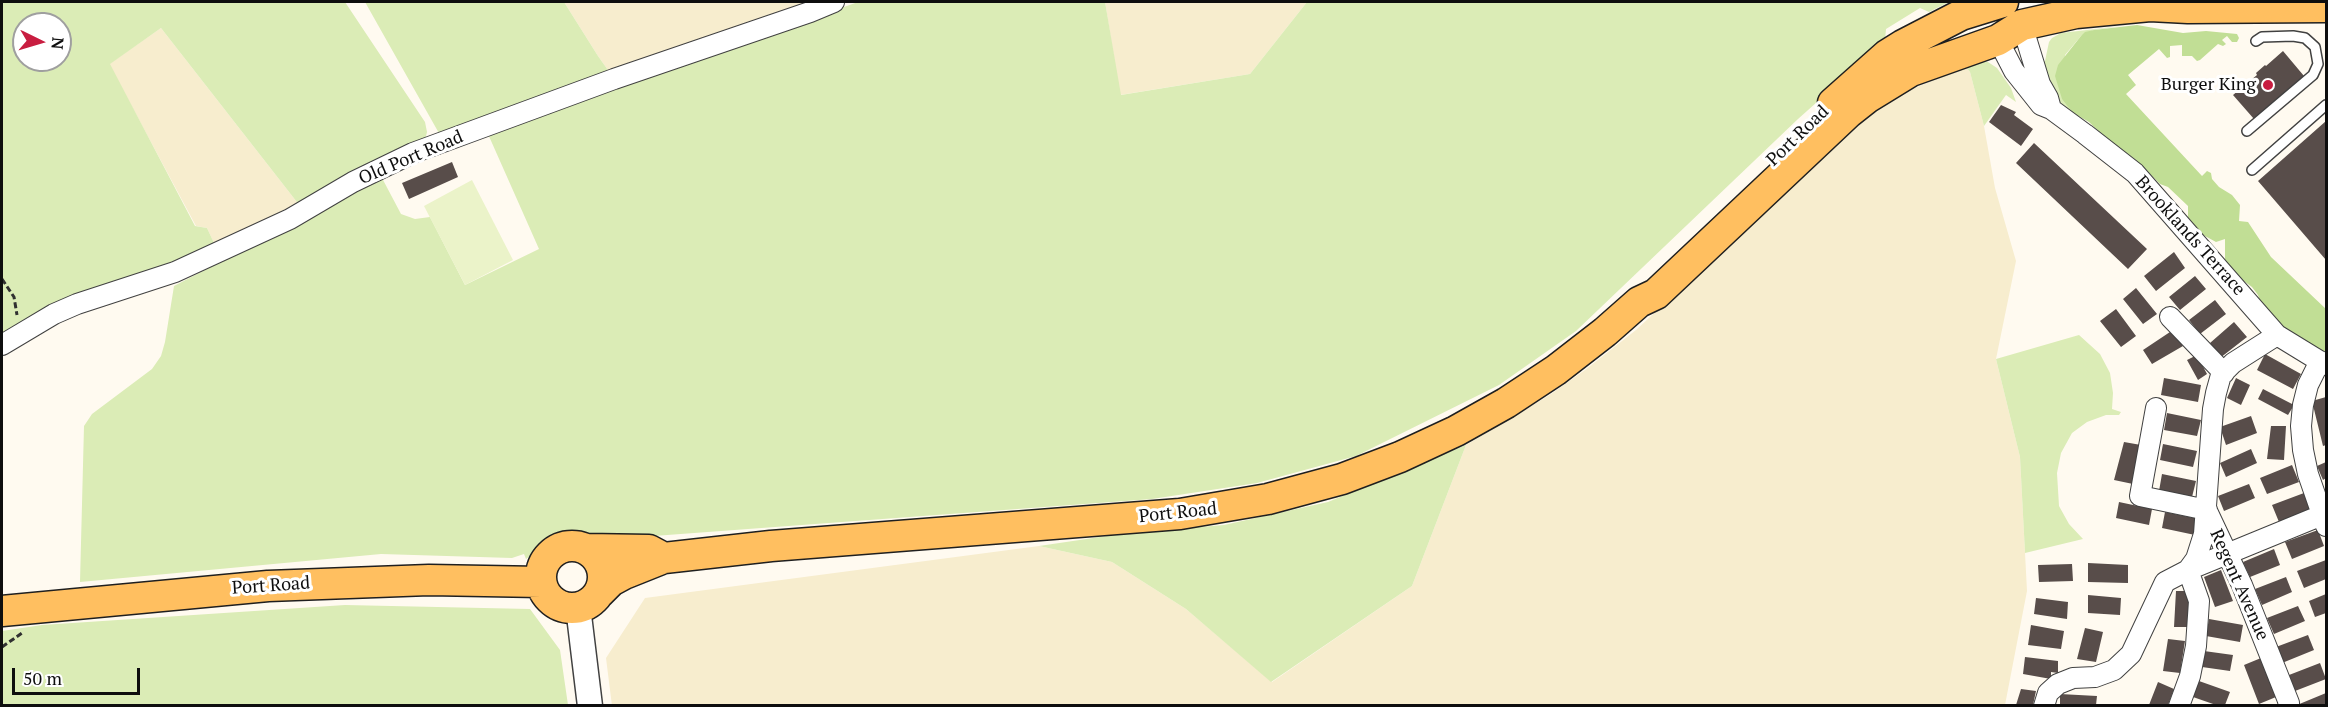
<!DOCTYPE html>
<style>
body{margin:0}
#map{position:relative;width:2328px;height:707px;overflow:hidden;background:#fffaf0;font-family:"PT Serif",serif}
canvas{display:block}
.frame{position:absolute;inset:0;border:3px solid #0e0e0e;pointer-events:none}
.north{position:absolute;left:12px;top:12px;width:60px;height:60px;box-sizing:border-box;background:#fff;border:2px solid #9f9f9f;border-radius:50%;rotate:95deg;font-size:16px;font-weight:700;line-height:24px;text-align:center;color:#0e0e0e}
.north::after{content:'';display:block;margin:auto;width:21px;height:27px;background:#c81d40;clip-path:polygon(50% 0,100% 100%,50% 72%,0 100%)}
.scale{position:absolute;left:12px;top:668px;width:128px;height:27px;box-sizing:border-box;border:3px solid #0e0e0e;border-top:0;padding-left:8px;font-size:18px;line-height:21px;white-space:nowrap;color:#0e0e0e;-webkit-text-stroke:4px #fff;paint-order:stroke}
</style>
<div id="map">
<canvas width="2328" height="707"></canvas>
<div class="frame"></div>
<div class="north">N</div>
<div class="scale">50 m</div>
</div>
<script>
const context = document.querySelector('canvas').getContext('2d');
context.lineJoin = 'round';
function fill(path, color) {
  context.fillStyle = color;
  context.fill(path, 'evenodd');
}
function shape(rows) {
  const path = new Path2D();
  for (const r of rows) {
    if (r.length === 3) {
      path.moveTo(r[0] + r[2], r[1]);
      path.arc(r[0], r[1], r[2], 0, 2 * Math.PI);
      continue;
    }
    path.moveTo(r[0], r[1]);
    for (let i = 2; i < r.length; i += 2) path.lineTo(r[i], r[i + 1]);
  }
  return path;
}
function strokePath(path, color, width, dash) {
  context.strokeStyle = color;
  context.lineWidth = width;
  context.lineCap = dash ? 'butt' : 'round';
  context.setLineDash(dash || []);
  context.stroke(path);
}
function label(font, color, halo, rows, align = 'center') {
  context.font = font + ' "PT Serif",serif';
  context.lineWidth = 6;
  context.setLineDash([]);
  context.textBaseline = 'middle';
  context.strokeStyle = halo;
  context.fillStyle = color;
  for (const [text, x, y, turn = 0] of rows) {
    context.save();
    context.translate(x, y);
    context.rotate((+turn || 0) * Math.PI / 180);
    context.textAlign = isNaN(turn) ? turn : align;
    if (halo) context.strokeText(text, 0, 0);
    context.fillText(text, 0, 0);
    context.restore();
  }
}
fill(shape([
 [564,2,807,2,610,73,598,56],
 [1105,2,1307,2,1250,74,1120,95],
 [161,28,300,206,214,243,207,228,196,226,109,64],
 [1966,67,1970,72,1984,126,1995,188,2016,261,1996,359,2020,457,2027,591,2005,705,612,706,606,658,645,598,1039,546,1112,562,1186,609,1272,682,1412,586,1466,445,1548,396,1585,370,1636,330,1860,122,1883,105,1905,92]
]), '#f7edce');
fill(shape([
 [2,2,345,2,425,122,427,132,425,140,300,206,161,28,110,64,195,226,207,228,214,243,207,252,2,337],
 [24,24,60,24,60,60,24,60],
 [365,2,564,2,598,56,610,73,440,135],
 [858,2,1105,2,1121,95,1250,74,1307,2,1949,2,1929,12,1920,8,1886,29,1885,40,1872,53,1798,119,1576,331,1499,385,1356,456,1257,483,1152,499,600,540,573,534,556,538,526,559,524,554,512,558,381,554,80,582,84,426,92,414,152,369,161,356,165,342,174,286,382,178,401,214,415,219,430,217,465,285,539,249,488,134],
 [2122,26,2094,30,2081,36,2065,55,2069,107,2073,113,2057,100,2041,61,2045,61,2049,42,2052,38,2061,33],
 [1979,61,1988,62,1997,68,2011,88,2016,102,2006,95,1984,126,1970,72,1966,67],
 [2079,335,2100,354,2110,373,2113,393,2112,409,2121,412,2119,415,2106,415,2087,422,2072,433,2061,453,2057,473,2059,506,2069,524,2083,539,2025,553,2020,457,1996,359],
 [1466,445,1412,586,1271,682,1186,609,1112,562,1039,546,1127,533,1224,525,1328,502],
 [345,605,530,609,560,650,568,705,2,705,2,631,42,625]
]), '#dbecb6');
fill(shape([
 [2137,25,2183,33,2206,31,2237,34,2239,38,2237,42,2232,42,2227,36,2222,40,2226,44,2223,46,2218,44,2200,60,2197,61,2192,56,2182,56,2182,45,2170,46,2170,57,2167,58,2159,49,2128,75,2136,85,2126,94,2202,176,2207,171,2211,173,2212,179,2219,187,2232,195,2240,205,2239,221,2248,222,2271,257,2326,309,2326,362,2265,316,2258,295,2252,287,2237,276,2225,261,2225,239,2216,242,2194,230,2188,218,2188,206,2168,187,2160,184,2136,160,2106,138,2089,122,2073,113,2062,99,2055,76,2058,65,2081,36,2085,32,2094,30]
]), '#c1de95');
fill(shape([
 [472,180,513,260,465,285,424,206]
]), '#ebf3c9');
fill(shape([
 [2283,51,2304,76,2299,81,2300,82,2295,86,2294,85,2283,95,2284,96,2254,119,2233,95,2257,75,2256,73,2265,65,2266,66],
 [2001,105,2016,112,2014,115,2033,129,2021,146,1989,122],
 [2326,121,2326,260,2258,181],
 [2034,143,2147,249,2128,269,2016,163],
 [452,162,458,177,409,199,402,183],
 [2174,252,2185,268,2156,291,2144,276],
 [2195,276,2206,289,2180,310,2169,297],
 [2136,288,2157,314,2143,324,2123,299],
 [2215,300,2226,314,2200,334,2189,320],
 [2116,309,2136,336,2121,347,2100,321],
 [2234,322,2247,337,2220,358,2210,343],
 [2173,330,2183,346,2152,364,2143,350],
 [2265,354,2301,374,2293,389,2257,370],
 [2197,355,2207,374,2198,380,2187,360],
 [2164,378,2201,385,2198,402,2161,395],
 [2236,378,2250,385,2241,405,2227,398],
 [2263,389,2294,405,2288,415,2258,399],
 [2326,397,2326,445,2323,446,2312,401],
 [2167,413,2201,420,2197,436,2164,430],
 [2251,416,2257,433,2226,445,2220,427],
 [2271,426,2286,426,2284,460,2267,459],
 [2124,442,2141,445,2133,484,2114,480],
 [2163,444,2197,451,2193,467,2160,460],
 [2251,449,2257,463,2226,477,2220,463],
 [2326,462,2326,478,2323,480,2317,466],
 [2292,465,2299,482,2267,494,2260,478],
 [2162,474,2196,481,2192,497,2159,491],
 [2249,484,2255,498,2224,511,2218,496],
 [2304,493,2311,510,2279,522,2272,505],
 [2119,502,2152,509,2149,525,2116,518],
 [2165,512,2199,519,2195,535,2162,528],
 [2318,530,2324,546,2292,559,2285,542],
 [2274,549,2280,565,2250,577,2243,562],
 [2326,560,2326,579,2304,588,2297,571],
 [2088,563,2128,565,2128,583,2088,582],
 [2072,564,2073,581,2039,582,2038,565],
 [2221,570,2233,601,2215,607,2204,577],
 [2286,577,2292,592,2262,605,2255,589],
 [2176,591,2190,591,2189,627,2174,627],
 [2326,594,2326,613,2315,617,2309,601],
 [2088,595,2121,598,2120,615,2088,613],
 [2036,598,2068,602,2067,619,2034,614],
 [2298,606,2305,621,2274,634,2267,618],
 [2209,619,2243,625,2240,642,2206,636],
 [2031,625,2064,631,2061,649,2028,645],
 [2085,628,2103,632,2096,662,2077,659],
 [2308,635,2314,650,2282,663,2276,647],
 [2168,639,2185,641,2180,673,2163,671],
 [2204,651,2233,655,2230,671,2202,667],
 [2025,657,2058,661,2058,673,2051,672,2051,679,2023,674],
 [2261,658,2276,697,2259,704,2244,665],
 [2320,663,2326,679,2295,691,2289,675],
 [2199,681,2230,692,2225,705,2216,705,2193,697],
 [2158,682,2174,689,2168,705,2149,705],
 [2021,689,2036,691,2033,705,2016,705],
 [2326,693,2326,705,2297,705],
 [2060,694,2097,696,2096,705,2060,705]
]), '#584d4a');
const service = shape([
 [2247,131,2313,75,2318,64,2315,47,2305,38,2293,36,2262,37,2256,41],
 [2252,170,2326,105]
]);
const minor = shape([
 [2022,25,2040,84,2048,98,2051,109],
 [1998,40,2014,71,2041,105,2051,109,2085,134,2135,173,2277,335,2326,365],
 [2170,317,2224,373],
 [2,345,54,314,77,304,175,272,290,219,353,182,413,153,614,79,810,12,834,2],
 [2320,361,2308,385,2303,405,2301,426,2303,450,2308,474,2326,526],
 [2156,408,2140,496,2207,510],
 [2208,513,2242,585,2289,703,2288,706],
 [2044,706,2048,693,2058,684,2073,678,2095,677,2114,670,2131,654,2165,582,2188,570,2322,515],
 [2179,706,2190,676,2196,646,2199,601,2188,570,2196,559,2204,534,2213,409,2216,393,2221,375,2233,363,2277,335]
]);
const tertiary = shape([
 [578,607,590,706]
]);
const primary = shape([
 [1833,103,1887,55,1903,45,1961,15,2003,2],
 [572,577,31],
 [586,549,649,550,664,558],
 [599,593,611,581,624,574,664,558,771,546,1180,514,1268,499,1342,479,1400,457,1456,431,1506,403,1556,370,1605,332,1639,302,1656,294,1848,113,1867,98,1911,71,1998,40,2022,25,2076,13,2150,6,2188,8,2326,7],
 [2,611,268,586,429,580,541,582]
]);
strokePath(service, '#414141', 12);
strokePath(minor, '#414141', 22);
strokePath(tertiary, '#414141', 27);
strokePath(primary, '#1f1f1f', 33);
strokePath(shape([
 [2,279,14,297,17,315],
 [2,647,22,633]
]), '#303030', 3, [6, 3]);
strokePath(service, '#fff', 9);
strokePath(minor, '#fff', 20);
strokePath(tertiary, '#fff', 24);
strokePath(primary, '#ffbf60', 30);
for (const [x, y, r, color] of [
 [2268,85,6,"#c81d40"]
]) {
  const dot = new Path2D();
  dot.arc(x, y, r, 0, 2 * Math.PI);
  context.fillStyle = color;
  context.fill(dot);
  strokePath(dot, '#fff', 2);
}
label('18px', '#0e0e0e', '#fff', [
 ["Burger King",2256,85]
], 'right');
label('18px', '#0e0e0e', '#fff', [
 ["Port Road",1798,136,-44],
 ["Old Port Road",411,158,-23],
 ["Brooklands Terrace",2190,236,48],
 ["Port Road",1178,513,-6],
 ["Regent Avenue",2239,585,66],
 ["Port Road",271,586,-4]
]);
</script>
